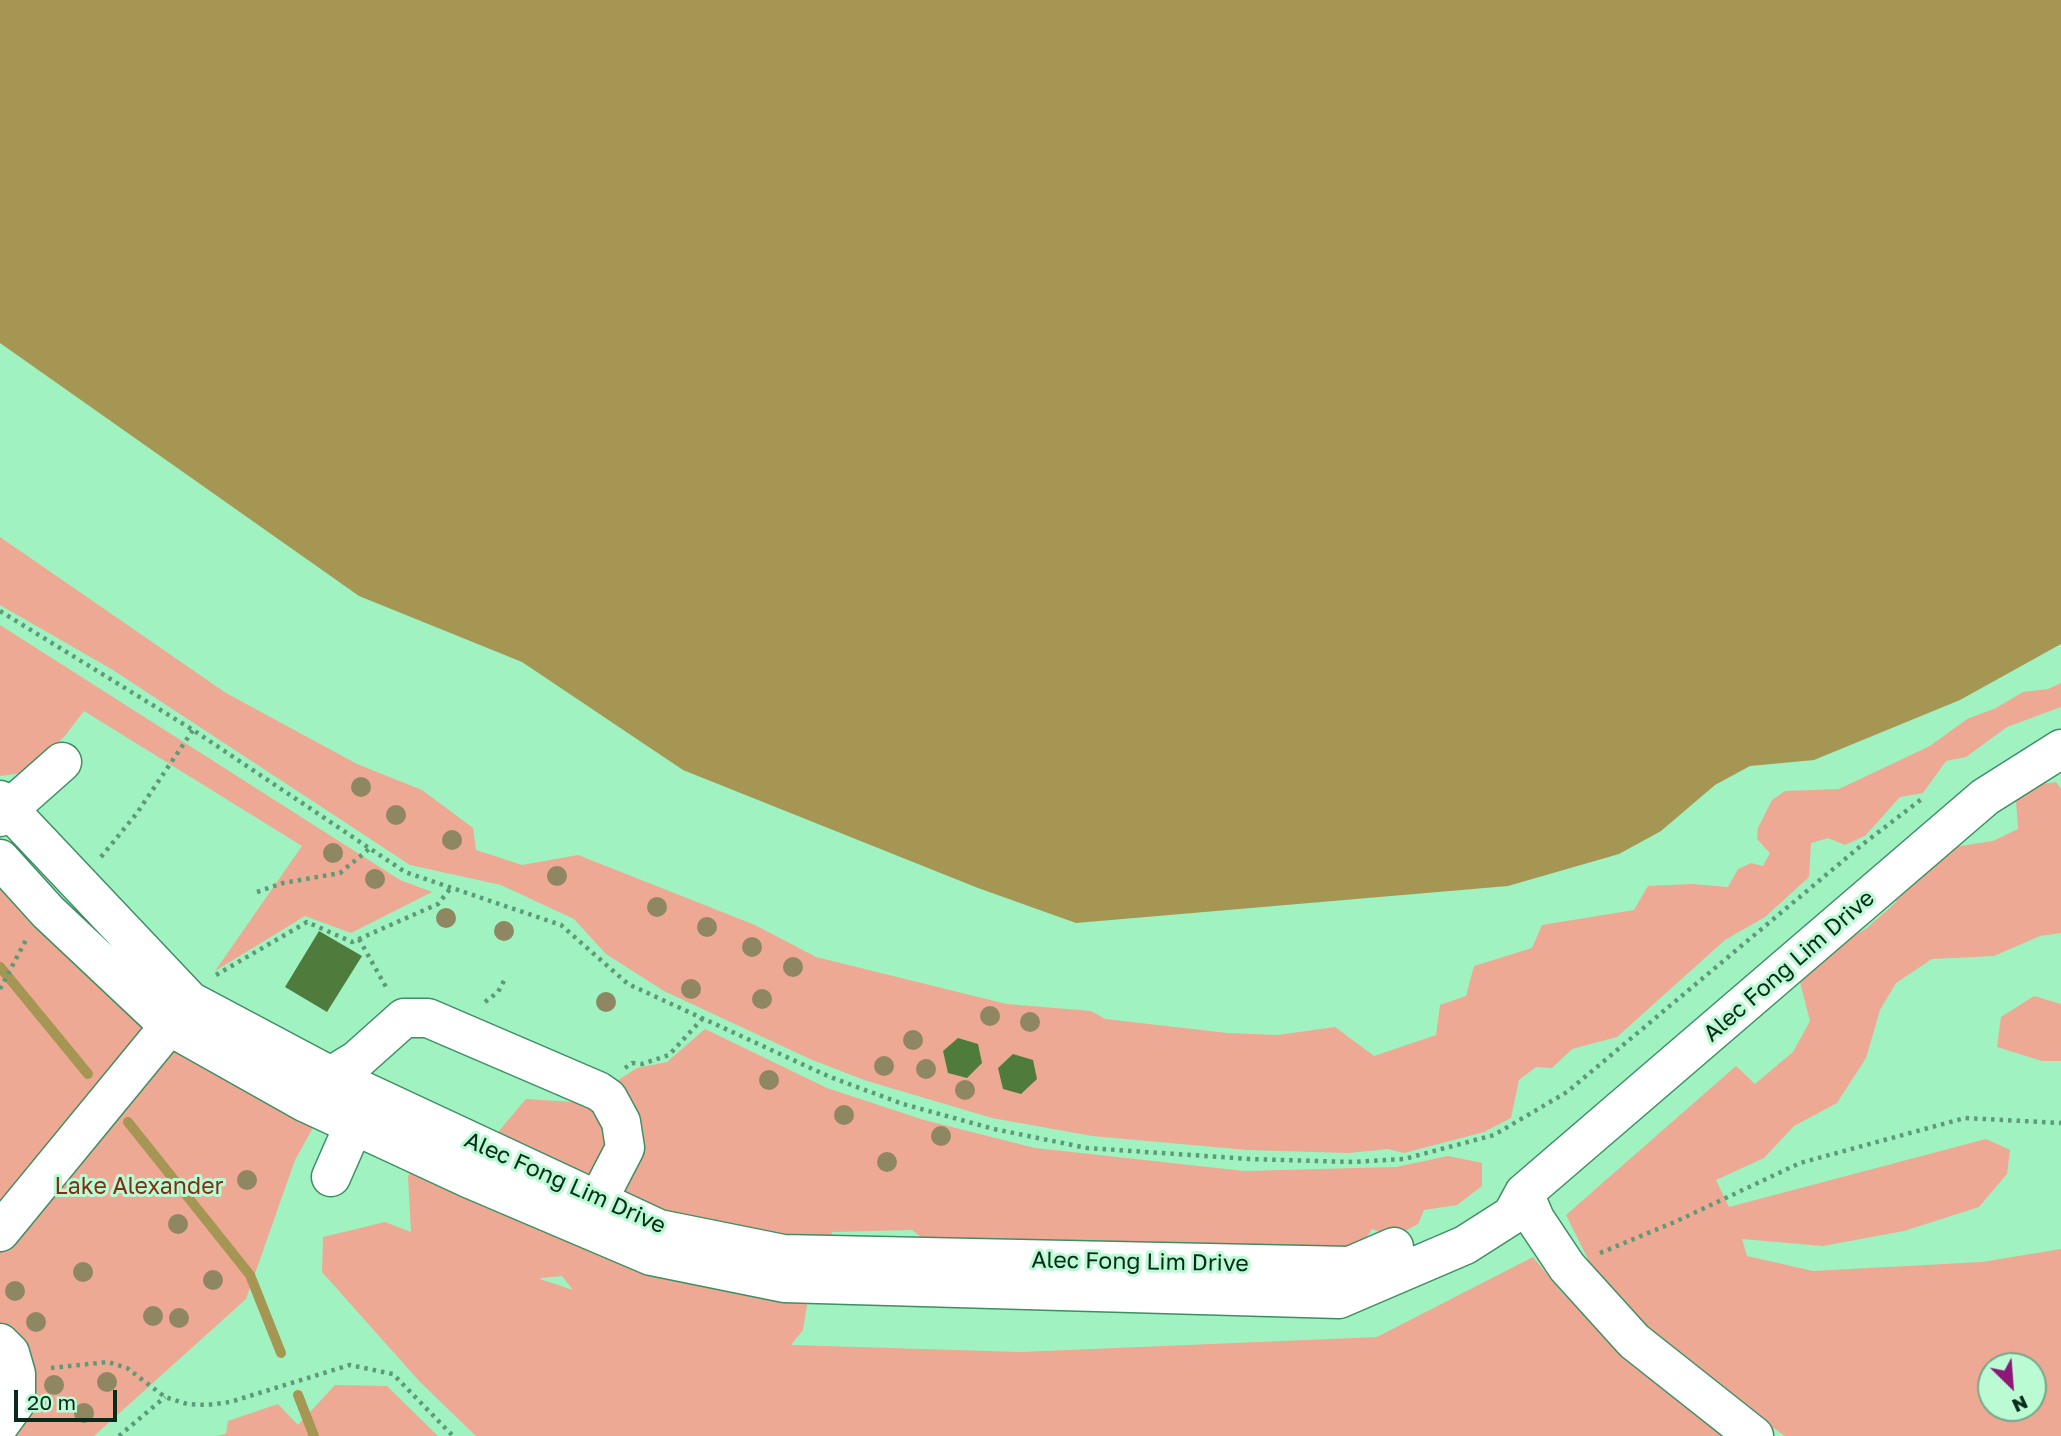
<!DOCTYPE html>
<style>
body{margin:0}
#map{position:relative;width:2061px;height:1436px;overflow:hidden;background:#a0f2c1;font-family:"Golos Text",sans-serif}
canvas{display:block}
.north{position:absolute;left:1977px;top:1352px;width:70px;height:70px;box-sizing:border-box;background:#bbfbd4;border:2px solid #73a88a;border-radius:50%;rotate:155deg;font-size:19px;font-weight:700;line-height:28px;text-align:center;color:#082b1a}
.north::after{content:'';display:block;margin:auto;width:24px;height:32px;background:#8e1878;clip-path:polygon(50% 0,100% 100%,50% 72%,0 100%)}
.scale{position:absolute;left:14px;top:1390px;width:103px;height:32px;box-sizing:border-box;border:4px solid #082b1a;border-top:0;padding-left:9px;font-size:21px;line-height:24px;white-space:nowrap;color:#082b1a;-webkit-text-stroke:5px #bbfbd4;paint-order:stroke}
</style>
<div id="map">
<canvas width="2061" height="1436"></canvas>
<div class="north">N</div>
<div class="scale">20 m</div>
</div>
<script>
const context = document.querySelector('canvas').getContext('2d');
context.lineJoin = 'round';
function fill(path, color) {
  context.fillStyle = color;
  context.fill(path, 'evenodd');
}
function shape(rows) {
  const path = new Path2D();
  for (const r of rows) {
    path.moveTo(r[0], r[1]);
    for (let i = 2; i < r.length; i += 2) path.lineTo(r[i], r[i + 1]);
  }
  return path;
}
function strokePath(path, color, width, dash) {
  context.strokeStyle = color;
  context.lineWidth = width;
  context.lineCap = dash ? 'butt' : 'round';
  context.setLineDash(dash || []);
  context.stroke(path);
}
function label(font, color, halo, rows, align = 'center') {
  context.font = font + ' "Golos Text",sans-serif';
  context.lineWidth = 6;
  context.setLineDash([]);
  context.textBaseline = 'middle';
  context.strokeStyle = halo;
  context.fillStyle = color;
  for (const [text, x, y, turn = 0] of rows) {
    context.save();
    context.translate(x, y);
    context.rotate((+turn || 0) * Math.PI / 180);
    context.textAlign = isNaN(turn) ? turn : align;
    if (halo) context.strokeText(text, 0, 0);
    context.fillText(text, 0, 0);
    context.restore();
  }
}
fill(shape([
 [0,537,226,693,357,764,422,790,473,828,476,850,522,865,578,855,755,925,816,957,978,997,1007,1004,1091,1011,1105,1019,1227,1033,1278,1035,1335,1027,1374,1056,1436,1035,1440,1005,1466,996,1474,966,1532,948,1542,925,1634,910,1648,886,1692,884,1728,887,1738,869,1751,863,1763,866,1770,853,1757,839,1758,828,1772,800,1785,791,1839,789,1930,746,1967,719,1996,708,2023,692,2048,689,2061,683,2061,707,2007,727,1966,757,1946,761,1923,793,1900,797,1865,836,1845,845,1828,838,1811,843,1809,877,1765,917,1725,940,1617,1037,1572,1049,1552,1068,1536,1067,1519,1080,1511,1118,1484,1132,1404,1153,1388,1149,1349,1153,1247,1150,1092,1136,992,1118,864,1080,810,1059,664,991,606,954,574,919,501,885,410,865,113,670,0,605],
 [0,625,400,880,432,892,351,933,305,916,215,971,302,846,84,711,64,737,23,773,0,776],
 [2056,782,2061,789,2061,933,2040,936,1994,956,1932,959,1896,983,1880,1010,1866,1058,1837,1103,1794,1126,1764,1158,1716,1180,1729,1207,1986,1139,2010,1150,2007,1174,1979,1207,1904,1231,1823,1246,1742,1239,1747,1256,1813,1271,1982,1262,2061,1249,2061,1436,1785,1436,1692,1370,1593,1279,1592,1267,1566,1215,1736,1066,1755,1084,1793,1052,1810,1021,1800,982,1828,952,1867,928,1895,903,1921,859,1954,847,1993,841,2018,829,2016,800,2036,785],
 [1991,1366,2033,1366,2033,1408,1991,1408],
 [0,878,315,1124,295,1160,246,1299,94,1436,0,1436],
 [2034,996,2061,1004,2061,1061,2042,1061,1997,1047,2001,1017],
 [705,1029,827,1088,924,1120,1035,1148,1244,1171,1396,1167,1448,1156,1482,1163,1482,1186,1457,1205,1424,1210,1418,1224,1394,1237,1372,1229,1358,1251,941,1253,912,1230,832,1232,825,1263,809,1292,803,1330,791,1345,1021,1352,1377,1337,1533,1257,1563,1294,1727,1436,476,1436,420,1382,322,1272,323,1237,385,1222,411,1232,408,1176,434,1145,477,1157,526,1099,605,1104,612,1084,637,1068,667,1062],
 [562,1276,573,1290,540,1279,541,1278],
 [335,1385,387,1386,438,1436,216,1436,226,1434,228,1421,278,1404,298,1425]
]), '#eda994');
fill(shape([
 [0,0,2061,0,2061,644,1960,700,1814,760,1750,766,1715,785,1661,831,1619,854,1508,886,1076,923,978,888,683,770,522,662,359,596,0,343]
]), '#a59753');
strokePath(shape([
 [0,967,88,1074],
 [128,1122,250,1275,281,1353],
 [298,1395,314,1436]
]), '#a59753', 10);
fill(shape([
 [319,931,362,956,327,1012,285,987],
 [958,1038,978,1044,982,1063,967,1078,948,1073,943,1051],
 [1013,1054,1033,1060,1037,1079,1021,1094,1003,1089,998,1068]
]), '#4f7c3d');
const minor = shape([
 [0,800,190,1001,331,1076,659,1229,783,1254,1350,1266,1394,1247],
 [0,817,62,762],
 [0,859,48,912,169,1026,304,1102,470,1179,651,1256,784,1283,1339,1299,1465,1245,1512,1215,1524,1193,1985,797,2061,749],
 [331,1076,357,1060,404,1018,428,1018,598,1091,608,1098,621,1122,625,1148,598,1200],
 [331,1177,364,1102],
 [1524,1193,1535,1219,1567,1267,1634,1341,1754,1436],
 [0,1232,184,1008],
 [0,1343,10,1353,16,1374,16,1402,0,1424]
]);
strokePath(minor, '#3d8f63', 41);
strokePath(shape([
 [0,611,193,730,405,872,561,925,628,984,830,1077,903,1104,994,1129,1087,1148,1250,1159,1353,1162,1404,1159,1494,1135,1567,1092,1863,844,1923,798],
 [101,857,137,813,193,730],
 [257,892,283,883,340,873,369,849],
 [359,939,386,987],
 [216,975,307,922,352,942,438,904,450,889],
 [0,989,26,940],
 [485,1002,498,992,506,977],
 [625,1068,632,1063,642,1064,669,1055,703,1018],
 [1600,1253,1677,1221,1800,1163,1965,1118,2061,1123],
 [51,1368,108,1362,127,1368,165,1397,187,1404,207,1405,230,1402,350,1365,393,1374,453,1436],
 [119,1436,165,1397]
]), '#5d9b78', 4.5, [3.5, 5]);
strokePath(minor, '#fff', 38);
context.fillStyle = '#8f8762';
for (const [x, y] of [
 [361,787],
 [396,815],
 [452,840],
 [333,853],
 [557,876],
 [375,879],
 [657,907],
 [446,918],
 [707,927],
 [504,931],
 [752,947],
 [793,967],
 [691,989],
 [762,999],
 [606,1002],
 [990,1016],
 [1030,1022],
 [913,1040],
 [884,1066],
 [926,1069],
 [769,1080],
 [965,1090],
 [844,1115],
 [941,1136],
 [887,1162],
 [247,1180],
 [178,1224],
 [83,1272],
 [213,1280],
 [15,1291],
 [153,1316],
 [179,1318],
 [36,1322],
 [107,1382],
 [54,1385],
 [84,1413]
]) {
  context.beginPath();
  context.arc(x, y, 10, 0, 2 * Math.PI);
  context.fill();
}
label('23px', '#082b1a', '#bbfbd4', [
 ["Alec Fong Lim Drive",1789,966,-41],
 ["Alec Fong Lim Drive",565,1183,24],
 ["Alec Fong Lim Drive",1140,1262,1]
]);
label('23px', '#812f14', '#bbfbd4', [
 ["Lake Alexander",139,1187]
]);
</script>
